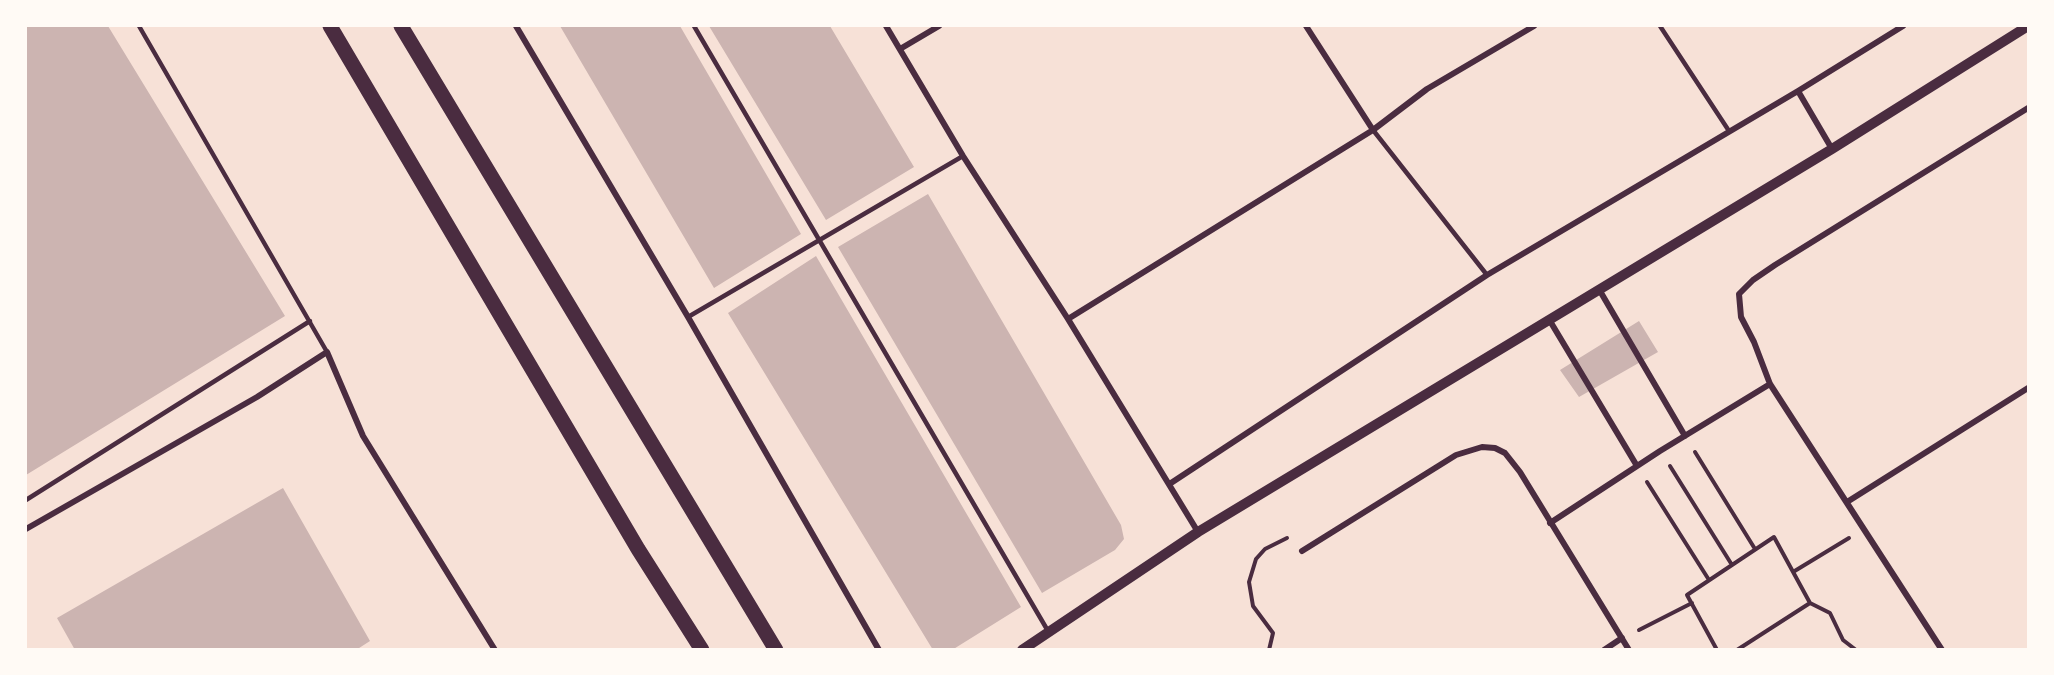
<!DOCTYPE html>
<style>
body{margin:0}
#map{position:relative;width:2054px;height:675px;overflow:hidden;background:#f7e1d7;font-family:"Sofia Sans Condensed",sans-serif}
canvas{display:block}
.frame{position:absolute;inset:0;border:27px solid #fffaf5;pointer-events:none}
</style>
<div id="map">
<canvas width="2054" height="675"></canvas>
<div class="frame"></div>
</div>
<script>
const context = document.querySelector('canvas').getContext('2d');
context.lineJoin = 'round';
function fill(path, color) {
  context.fillStyle = color;
  context.fill(path, 'evenodd');
}
function shape(rows) {
  const path = new Path2D();
  for (const r of rows) {
    path.moveTo(r[0], r[1]);
    for (let i = 2; i < r.length; i += 2) path.lineTo(r[i], r[i + 1]);
  }
  return path;
}
function strokePath(path, color, width, dash) {
  context.strokeStyle = color;
  context.lineWidth = width;
  context.lineCap = dash ? 'butt' : 'round';
  context.setLineDash(dash || []);
  context.stroke(path);
}
fill(shape([
 [26,26,108,26,285,316,26,475],
 [560,26,680,26,801,234,714,288],
 [709,26,830,26,914,167,826,220],
 [928,194,1121,525,1124,539,1115,550,1042,593,838,247],
 [816,256,1021,607,952,650,933,650,728,313],
 [1639,321,1658,352,1579,397,1560,370],
 [283,488,370,641,356,650,75,650,57,618]
]), '#ccb4b1');
strokePath(shape([
 [1695,452,1755,549],
 [1670,466,1732,565],
 [1647,482,1709,580],
 [1793,572,1849,538],
 [1639,630,1692,603],
 [1269,650,1273,633,1253,606,1249,582,1256,559,1265,549,1287,538],
 [1717,650,1687,595,1774,537,1810,603,1830,613,1843,640,1856,650],
 [1737,650,1810,603]
]), '#4a2c40', 4);
strokePath(shape([
 [139,26,327,352],
 [694,26,1048,631],
 [1660,26,1729,131],
 [1373,130,1487,275],
 [688,317,963,156],
 [26,500,310,321]
]), '#4a2c40', 4.5);
strokePath(shape([
 [516,26,688,317,879,650],
 [886,26,963,156,1068,319,1198,532],
 [1306,26,1373,130],
 [900,49,939,26],
 [1798,91,1832,149],
 [1600,291,1685,436],
 [1068,319,1373,130,1427,89,1534,26],
 [1550,321,1637,466],
 [1171,483,1487,275,1798,91,1903,26],
 [1847,502,2028,388],
 [1550,523,1660,451,1770,384],
 [26,529,257,397,327,352,363,436,495,650],
 [1302,551,1456,455,1482,447,1495,448,1505,453,1520,472,1629,650],
 [1604,650,1622,638],
 [1942,650,1770,384,1754,342,1741,317,1739,294,1753,280,1775,265,2028,108]
]), '#4a2c40', 6);
strokePath(shape([
 [1022,650,1198,532,1832,149,2028,26]
]), '#4a2c40', 10);
strokePath(shape([
 [330,26,638,549,702,650],
 [401,26,776,650]
]), '#4a2c40', 15);
</script>
